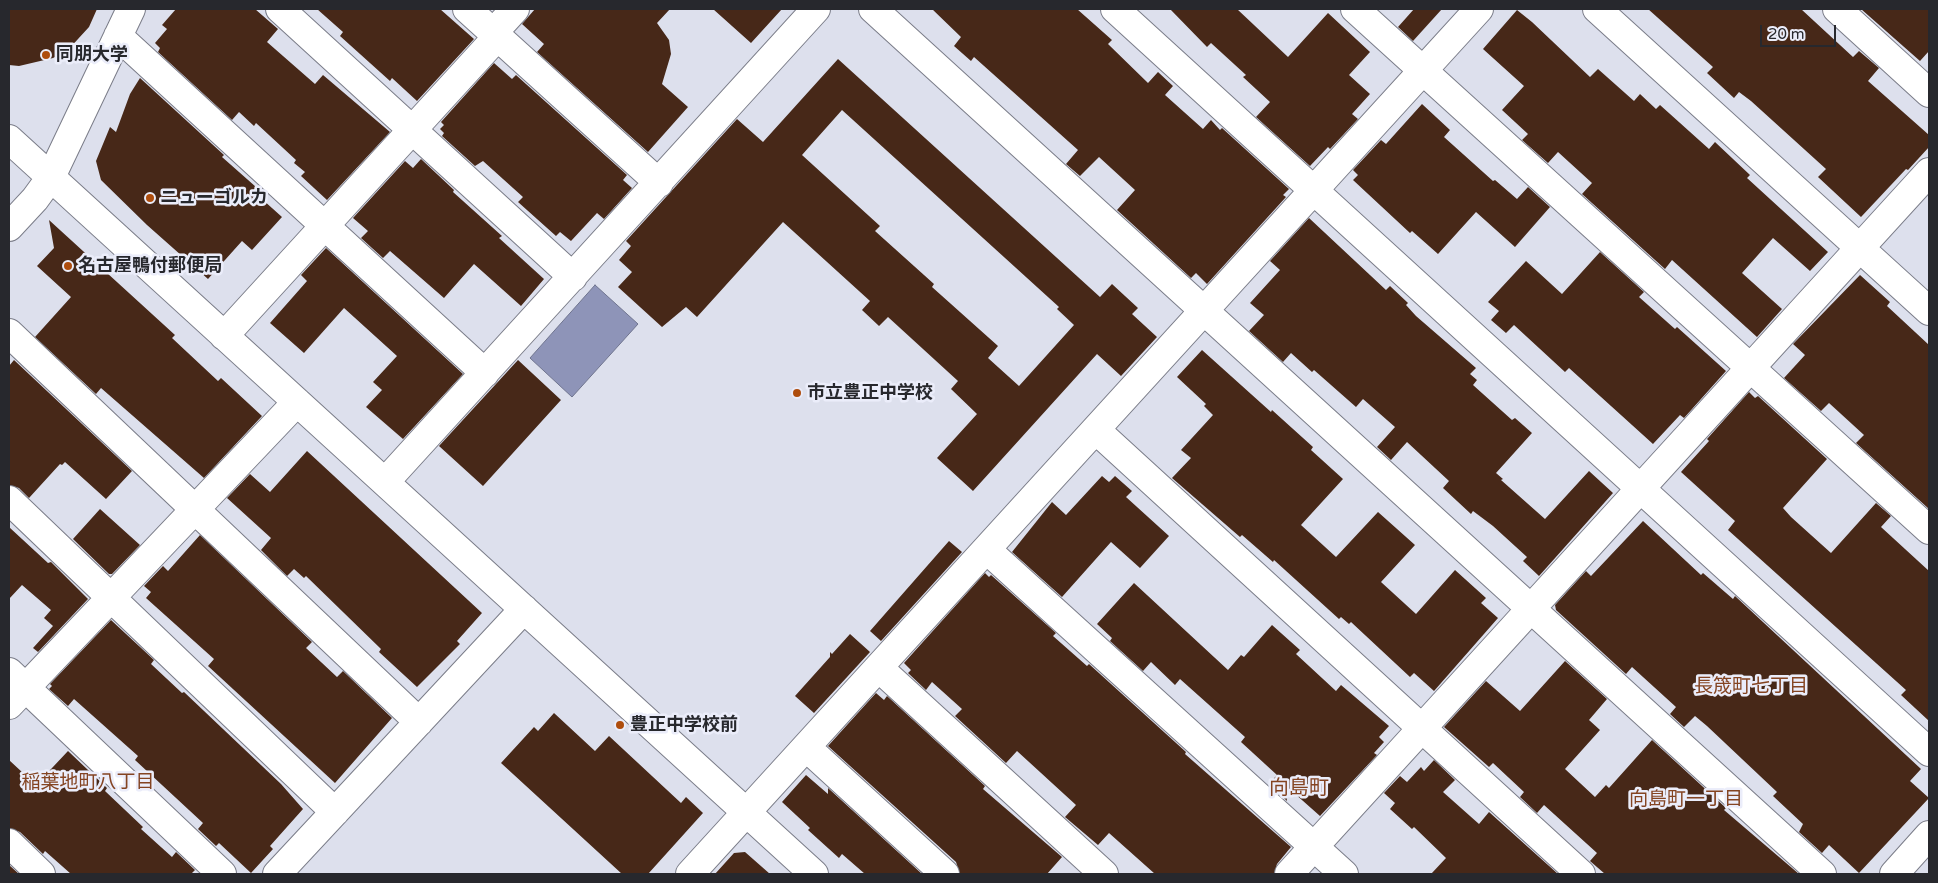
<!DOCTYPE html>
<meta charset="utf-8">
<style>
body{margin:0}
#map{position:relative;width:1938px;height:883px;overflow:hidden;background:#dde0ed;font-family:"Varela Round",sans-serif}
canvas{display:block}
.frame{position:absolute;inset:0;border:10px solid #27282d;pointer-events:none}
.scale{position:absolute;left:1760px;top:25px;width:76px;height:22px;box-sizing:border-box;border:2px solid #27282d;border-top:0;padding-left:6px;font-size:15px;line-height:18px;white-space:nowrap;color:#27282d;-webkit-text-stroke:4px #ebedfa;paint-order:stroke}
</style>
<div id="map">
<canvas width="1938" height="883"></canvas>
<div class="frame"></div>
<div class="scale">20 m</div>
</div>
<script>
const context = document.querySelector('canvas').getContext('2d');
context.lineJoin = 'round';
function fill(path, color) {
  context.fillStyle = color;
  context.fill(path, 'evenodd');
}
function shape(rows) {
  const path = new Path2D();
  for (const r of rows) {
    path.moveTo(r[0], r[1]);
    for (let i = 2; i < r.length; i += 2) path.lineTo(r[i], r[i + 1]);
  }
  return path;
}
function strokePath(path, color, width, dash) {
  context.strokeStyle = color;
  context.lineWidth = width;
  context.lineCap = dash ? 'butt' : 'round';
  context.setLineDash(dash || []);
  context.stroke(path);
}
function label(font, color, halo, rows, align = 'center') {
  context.font = font + ' "Varela Round","Noto Sans JP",sans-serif';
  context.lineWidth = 5;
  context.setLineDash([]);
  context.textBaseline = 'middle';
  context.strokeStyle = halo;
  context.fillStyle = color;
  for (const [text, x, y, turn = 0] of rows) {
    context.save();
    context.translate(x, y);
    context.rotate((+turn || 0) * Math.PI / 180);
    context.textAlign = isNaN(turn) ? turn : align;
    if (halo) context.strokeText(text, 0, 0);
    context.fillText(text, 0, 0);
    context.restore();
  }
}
const water = shape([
 [595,285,638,324,572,397,530,358,595,285]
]);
fill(water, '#8e94b8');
strokePath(water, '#6f748e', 1);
fill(shape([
 [9,9,97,9,89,27,67,51,53,58,19,66,9,65],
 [176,9,255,9,278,29,267,42,315,84,323,75,390,132,327,200,301,176,305,172,294,163,296,160,256,123,254,126,239,112,232,120,158,52,160,48,155,43,167,29,162,25],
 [317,9,440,9,474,39,417,101,392,78,390,81,340,36,343,32],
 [535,9,670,9,657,23,669,40,671,54,662,84,688,107,648,152,537,52,544,44,522,24],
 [713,9,782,9,751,43],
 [932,9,1077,9,1112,40,1108,44,1148,83,1158,72,1173,86,1165,95,1203,129,1211,120,1220,130,1222,128,1289,189,1283,195,1286,197,1207,284,1196,273,1191,278,1117,210,1135,190,1099,157,1080,176,1066,164,1078,150,974,57,971,61,954,46,961,37],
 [1170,9,1237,9,1288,57,1328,13,1370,52,1349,75,1370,94,1352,114,1358,119,1330,149,1328,147,1310,166,1256,117,1270,102,1243,77,1246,75,1211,43,1207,47],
 [1414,9,1442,9,1413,41,1398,27],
 [1648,9,1801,9,1853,57,1859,51,1879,68,1868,81,1929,135,1929,147,1908,170,1906,169,1861,217,1818,177,1826,169,1751,101,1739,92,1734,98,1707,73,1713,67],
 [1861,9,1929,9,1929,51,1920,61],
 [1517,10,1532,22,1590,77,1598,69,1634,101,1640,94,1656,109,1660,105,1709,149,1715,142,1750,175,1747,178,1828,252,1810,271,1773,238,1742,273,1782,309,1757,337,1672,260,1665,269,1582,194,1592,183,1558,152,1548,163,1522,140,1528,134,1502,110,1524,86,1483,49],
 [838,59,1100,297,1112,284,1138,308,1132,314,1157,337,1121,376,1097,354,973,491,937,458,977,414,951,389,958,381,888,317,879,326,862,310,870,301,783,222,697,317,686,307,662,327,618,287,632,272,619,260,631,246,626,241,737,119,763,142],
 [842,110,1059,307,1057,309,1074,325,1019,386,988,358,998,346,932,287,934,284,875,231,880,226,802,155],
 [494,63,512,79,516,75,627,175,623,180,632,188,604,219,597,213,571,241,560,232,556,236,518,202,523,197,483,161,475,166,442,136,444,133,440,129,444,125,441,122],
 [140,78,224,155,222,157,256,187,253,191,282,217,252,250,242,241,208,279,147,225,101,180,96,161,110,127,116,132,130,94],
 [1422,104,1450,130,1444,137,1493,181,1495,180,1517,199,1528,187,1550,207,1515,247,1476,212,1438,254,1412,231,1410,233,1353,180,1358,175,1353,170,1381,140,1386,144],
 [421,159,454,190,453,192,502,236,499,238,544,279,521,306,474,264,444,298,390,251,383,258,361,238,368,231,353,218,405,161,413,168],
 [1309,218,1386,290,1390,286,1408,303,1406,305,1416,316,1476,368,1470,374,1477,380,1473,385,1512,420,1515,418,1532,433,1496,473,1503,479,1501,480,1545,519,1589,471,1613,493,1539,576,1523,561,1527,557,1493,526,1473,511,1471,514,1443,488,1449,481,1407,442,1391,460,1377,447,1395,427,1363,399,1356,407,1314,370,1312,372,1291,353,1283,362,1249,331,1264,315,1250,303,1280,270,1270,261],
 [49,220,175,335,172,338,218,381,221,378,262,416,204,478,101,388,96,394,35,337,71,297,37,266,54,248],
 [326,248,463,374,403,439,366,407,382,390,373,382,397,356,344,308,304,353,270,323,307,281,301,275],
 [1600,252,1644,292,1639,297,1675,329,1677,327,1726,371,1684,418,1680,415,1653,444,1569,368,1565,372,1514,325,1506,333,1491,320,1499,311,1488,302,1526,261,1562,294],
 [1860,275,1890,302,1887,306,1929,345,1929,509,1856,443,1864,435,1829,403,1821,411,1784,378,1805,355,1793,344],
 [1202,350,1271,412,1272,410,1313,447,1311,450,1343,479,1301,525,1336,557,1378,512,1415,545,1381,582,1416,614,1455,570,1486,598,1481,603,1498,618,1434,691,1414,673,1410,677,1351,622,1349,624,1341,617,1339,619,1274,560,1273,562,1242,535,1240,537,1172,478,1191,458,1181,450,1213,415,1204,406,1206,404,1177,377],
 [14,360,132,471,106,499,65,462,62,465,60,464,29,498,19,488,9,485,9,366],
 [518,360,561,400,483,486,439,446],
 [1749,392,1755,398,1758,396,1827,459,1783,508,1791,517,1831,553,1876,503,1891,516,1881,527,1929,571,1929,721,1901,695,1906,690,1728,530,1735,521,1681,472,1709,441,1707,439],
 [307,451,482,613,457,641,460,644,417,687,379,652,381,649,306,576,304,578,294,569,287,576,261,550,271,538,227,498,250,474,270,492],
 [1102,476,1109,482,1115,476,1132,491,1126,497,1169,536,1140,568,1111,542,1062,597,1012,552,1052,502,1066,515],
 [100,509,140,545,112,574,109,574,73,539],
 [1643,521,1701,575,1703,573,1733,599,1735,596,1921,769,1910,781,1929,798,1859,873,1829,845,1822,853,1799,832,1803,824,1773,796,1777,792,1707,726,1695,716,1684,727,1670,714,1676,707,1632,667,1626,674,1556,610,1555,605,1586,571,1591,576],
 [9,527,48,563,51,562,88,599,38,652,33,648,53,626,44,618,51,610,22,585,9,599],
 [200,535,312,642,306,648,337,677,343,671,392,718,335,783,208,666,214,659,146,598,151,592,144,586,163,566,168,571],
 [949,541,962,552,881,641,870,631],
 [985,573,989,577,991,575,1056,633,1053,636,1087,666,1089,664,1186,752,1185,754,1291,847,1277,864,1274,874,1155,874,1109,833,1098,845,1065,817,1076,805,1017,751,1006,763,955,716,962,709,932,682,926,690,908,673,911,670,904,663],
 [1134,583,1228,670,1241,655,1244,657,1272,625,1300,650,1296,654,1336,691,1341,685,1389,726,1379,737,1384,742,1374,753,1377,755,1320,816,1285,785,1287,801,1269,784,1277,775,1241,742,1245,737,1180,679,1175,685,1151,662,1143,671,1110,641,1112,638,1097,624],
 [111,620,154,660,151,664,182,693,184,692,281,784,303,809,270,846,273,849,251,873,219,843,216,846,198,829,203,823,135,760,138,756,74,699,68,706,49,689,52,686,50,684],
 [850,634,870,652,814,713,795,696,830,657,830,652,832,654],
 [1565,661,1607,699,1589,720,1600,730,1565,769,1595,797,1606,785,1609,788,1652,740,1726,808,1724,810,1799,874,1605,874,1590,861,1597,853,1544,805,1537,813,1520,797,1524,792,1493,763,1489,767,1444,727,1486,681,1520,711],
 [876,693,884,700,887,696,985,786,983,789,1062,857,1047,874,960,874,956,862,828,746],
 [554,713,595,751,609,736,681,803,686,797,703,813,648,874,622,874,501,763,534,727,538,731],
 [68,751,107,788,105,791,143,827,141,829,172,857,176,852,195,870,191,874,71,874,45,851,43,854,20,832,9,828,9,760,36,785],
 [1434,760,1455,780,1443,792,1479,824,1489,812,1558,874,1431,874,1446,858,1414,827,1412,829,1390,809,1395,803,1384,793,1400,776,1407,782,1421,767,1424,771],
 [806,775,828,794,828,788,922,874,865,874,842,854,839,858,808,830,810,828,782,802],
 [745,852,770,874,715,874,734,853],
 [9,865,19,874,9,874]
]), '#472818');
const minor = shape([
 [280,9,573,277],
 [467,9,659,183],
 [873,9,1822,874],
 [1115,9,1929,752],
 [1355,9,1929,530],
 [1597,9,1929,311],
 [1837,9,1929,93],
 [493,33,515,9],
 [118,36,485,373],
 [9,139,814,874],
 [9,227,35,199,51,177,131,9],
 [9,333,419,722],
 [224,336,498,36],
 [1096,430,1581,874],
 [385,482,816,9],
 [9,500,335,812],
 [987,550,1344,874],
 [879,668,1104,874],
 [9,672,222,874],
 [9,705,297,402],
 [806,747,945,874],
 [9,843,41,874],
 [277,874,524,609],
 [690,874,1479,9],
 [1289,874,1929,172],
 [1894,874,1929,835]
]);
strokePath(minor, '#7a7c88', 30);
strokePath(minor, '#fff', 28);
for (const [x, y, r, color] of [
 [46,55,5,"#ae4d0d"],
 [150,198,5,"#ae4d0d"],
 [68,266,5,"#ae4d0d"],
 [797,393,5,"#ae4d0d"],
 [620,725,5,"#ae4d0d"]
]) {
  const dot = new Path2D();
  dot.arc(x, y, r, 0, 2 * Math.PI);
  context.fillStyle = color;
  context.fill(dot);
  strokePath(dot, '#ebedfa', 2);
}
label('bold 18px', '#27282d', '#ebedfa', [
 ["同朋大学",56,55],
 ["ニューゴルカ",160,198],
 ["名古屋鴨付郵便局",78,266],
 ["市立豊正中学校",807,393],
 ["豊正中学校前",630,725]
], 'left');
label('19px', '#844422', '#ebedfa', [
 ["長筬町七丁目",1751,687],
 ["稲葉地町八丁目",88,783],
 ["向島町一丁目",1686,800]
]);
label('20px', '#844422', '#ebedfa', [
 ["向島町",1299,789]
]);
</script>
